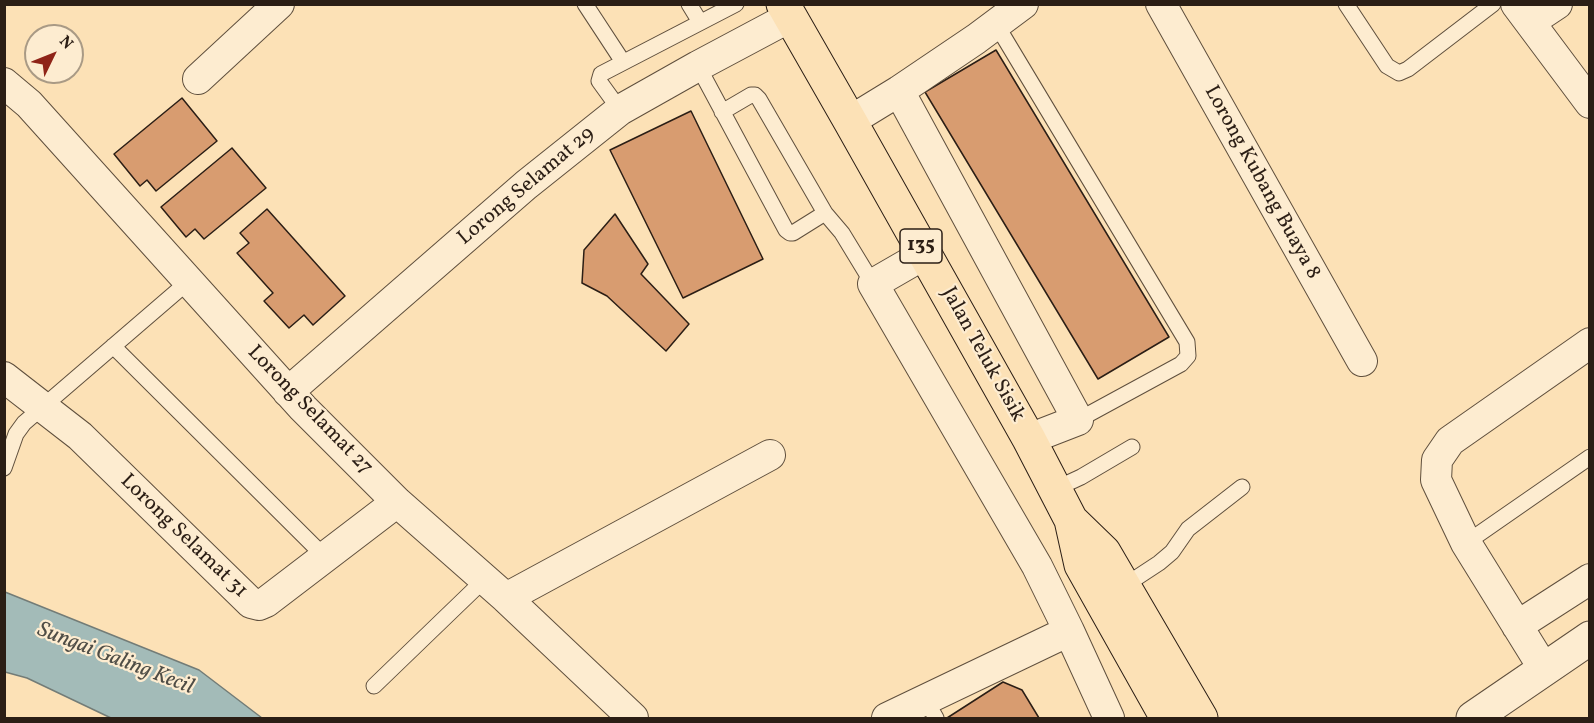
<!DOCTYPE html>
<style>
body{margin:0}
#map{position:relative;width:1594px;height:723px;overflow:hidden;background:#fce1b6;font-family:Vollkorn,serif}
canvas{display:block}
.frame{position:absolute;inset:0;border:6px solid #2b1e15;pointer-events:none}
.north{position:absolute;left:24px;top:24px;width:60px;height:60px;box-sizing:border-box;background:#fdecd0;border:2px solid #a99a85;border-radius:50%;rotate:47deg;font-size:16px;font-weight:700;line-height:24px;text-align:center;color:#2b1e15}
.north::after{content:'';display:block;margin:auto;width:21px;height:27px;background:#8f2418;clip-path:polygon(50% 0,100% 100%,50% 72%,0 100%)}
</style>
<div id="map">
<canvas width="1594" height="723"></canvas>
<div class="frame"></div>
<div class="north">N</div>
</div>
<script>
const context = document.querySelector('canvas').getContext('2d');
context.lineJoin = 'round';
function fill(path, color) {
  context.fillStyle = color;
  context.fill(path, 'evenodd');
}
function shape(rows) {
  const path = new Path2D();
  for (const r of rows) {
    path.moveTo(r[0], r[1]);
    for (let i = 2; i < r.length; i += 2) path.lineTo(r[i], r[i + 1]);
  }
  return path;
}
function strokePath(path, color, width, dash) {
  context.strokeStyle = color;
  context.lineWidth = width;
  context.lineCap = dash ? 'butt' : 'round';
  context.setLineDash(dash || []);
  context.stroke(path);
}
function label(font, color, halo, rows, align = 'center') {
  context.font = font + ' Vollkorn,serif';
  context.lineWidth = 4.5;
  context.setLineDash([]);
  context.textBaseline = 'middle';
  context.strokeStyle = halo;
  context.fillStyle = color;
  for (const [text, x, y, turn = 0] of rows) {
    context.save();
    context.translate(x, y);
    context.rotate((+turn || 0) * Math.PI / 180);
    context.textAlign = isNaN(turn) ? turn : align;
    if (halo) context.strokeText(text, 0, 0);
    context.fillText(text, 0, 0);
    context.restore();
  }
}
const water = shape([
 [5,592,199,670,262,718,111,718,27,678,5,672,5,592]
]);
fill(water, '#a3bbb8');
strokePath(water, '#737c77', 1.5);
const building = shape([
 [996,50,1169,337,1098,379,925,92,996,50],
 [182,98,217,141,156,191,147,180,140,186,114,154,182,98],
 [691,111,763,259,683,298,610,150,691,111],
 [232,148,266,188,204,239,195,229,186,237,161,207,232,148],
 [267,209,345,296,313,325,304,315,289,328,264,301,273,293,237,253,249,243,240,233,267,209],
 [615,214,648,264,641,274,689,324,666,351,607,296,582,283,584,250,615,214],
 [1003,682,1022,690,1039,718,947,718,1003,682]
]);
fill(building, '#d89c70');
strokePath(building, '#2b1e15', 1.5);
const service = shape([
 [585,4,623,62],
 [689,4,700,22],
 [1346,4,1387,66,1399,73,1408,69,1493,4],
 [996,24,1187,342,1188,356,1181,364,1078,420],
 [698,66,786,230,790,233,793,233,825,213],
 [620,110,599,81,601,74,736,4],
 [722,112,751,95,755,95,759,99,825,213,842,233,873,284],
 [113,346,325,557],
 [4,468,16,434,24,423,189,281],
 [1055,489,1081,477,1132,447],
 [1466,543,1590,457],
 [1124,586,1159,563,1172,552,1188,529,1242,487],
 [374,686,485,579],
 [925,699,936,718]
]);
const minor = shape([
 [1161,4,1362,361],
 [1516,4,1590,103],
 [1530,22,1557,4],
 [198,79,279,4],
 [4,83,29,104,303,408,397,502,506,598,633,718],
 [899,91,1078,420,1029,439],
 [850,121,899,91,976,39,1023,4],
 [925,254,873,284,1037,566,1069,631,1109,718],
 [4,377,80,436,251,603,259,605,266,602,397,502],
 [288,392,526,185,620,110,698,66,790,17],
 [506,598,770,455],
 [1517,626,1590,579],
 [1544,669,1466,543,1436,480,1437,460,1450,441,1590,343],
 [887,718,1069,631]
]);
const tertiary = shape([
 [1473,718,1590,638]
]);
const primary = shape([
 [783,4,850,121,1029,439,1071,520,1081,565,1167,718],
 [1071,520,1104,552,1201,718]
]);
strokePath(service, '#5f4f3d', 17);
strokePath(minor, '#5f4f3d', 32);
strokePath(tertiary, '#5f4f3d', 35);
strokePath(primary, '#2b1e15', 35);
strokePath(service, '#fdecd0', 15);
strokePath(minor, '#fdecd0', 30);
strokePath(tertiary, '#fdecd0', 33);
strokePath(primary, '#fce1b6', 33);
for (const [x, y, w] of [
 [921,246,42]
]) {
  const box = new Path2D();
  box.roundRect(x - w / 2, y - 17, w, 34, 4.5);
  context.fillStyle = '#fdecd0';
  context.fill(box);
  strokePath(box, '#2b1e15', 1.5);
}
label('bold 20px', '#2b1e15', null, [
 ["135",921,246]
]);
label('21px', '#2b1e15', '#fdecd0', [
 ["Lorong Kubang Buaya 8",1261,183,61],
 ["Lorong Selamat 29",527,187,-40],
 ["Jalan Teluk Sisik",982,355,61],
 ["Lorong Selamat 27",309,411,46],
 ["Lorong Selamat 31",183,537,44]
]);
label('italic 22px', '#4f4d46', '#fdecd0', [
 ["Sungai Galing Kecil",115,660,21]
]);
</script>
